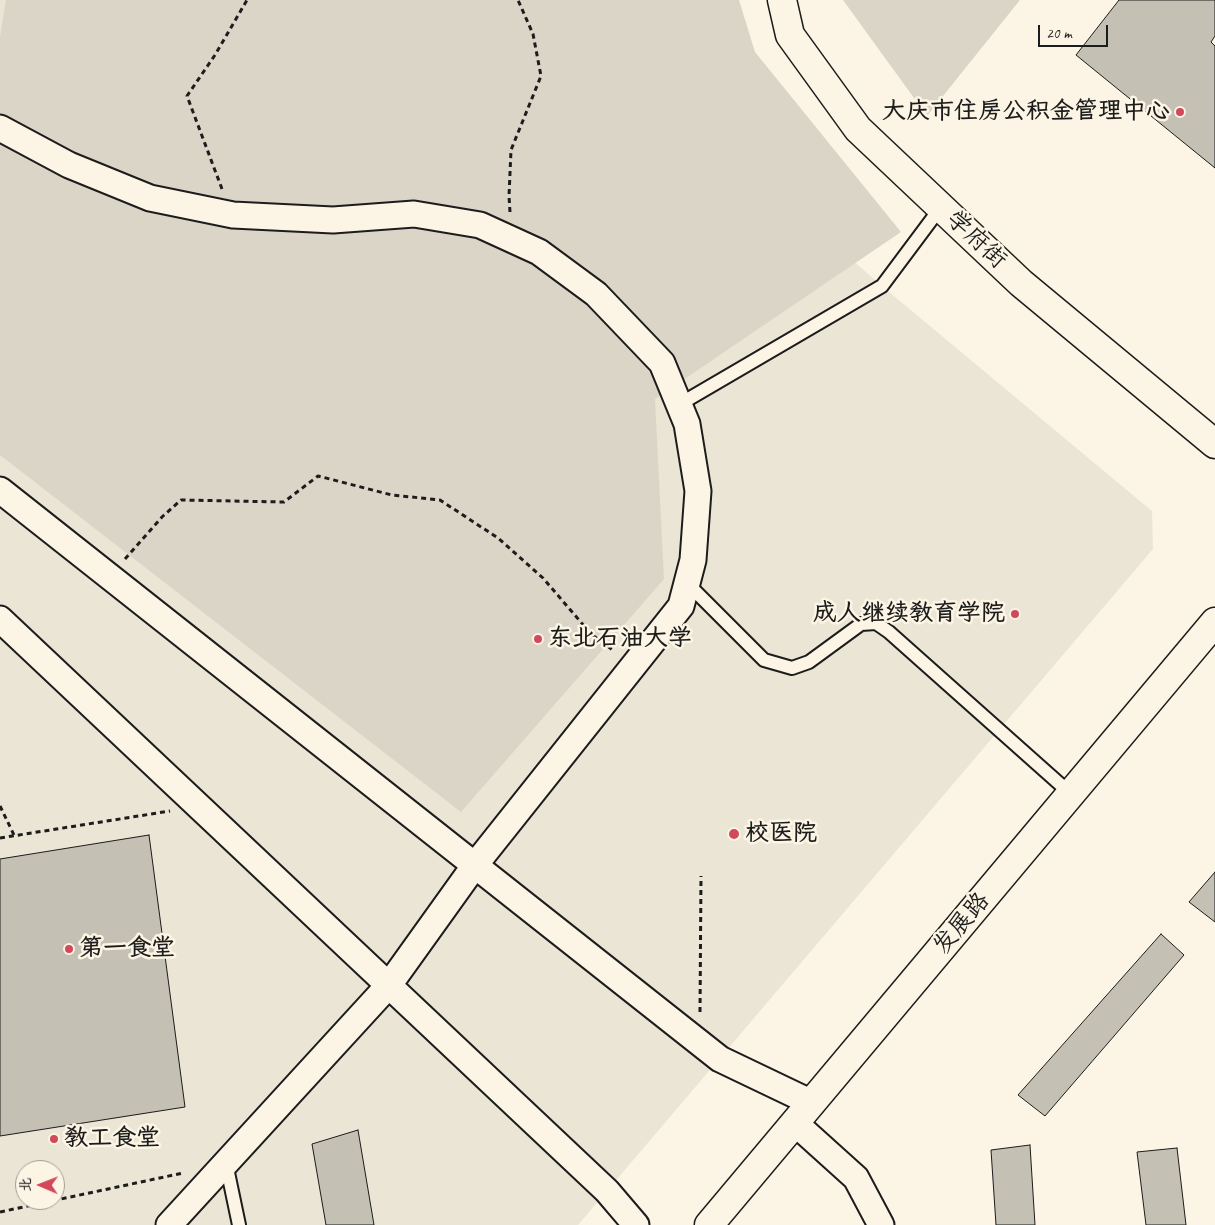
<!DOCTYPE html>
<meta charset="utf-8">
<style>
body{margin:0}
#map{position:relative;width:1215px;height:1225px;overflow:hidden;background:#fcf5e5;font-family:Caveat,"LXGW WenKai TC",sans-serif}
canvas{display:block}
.north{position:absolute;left:15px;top:1160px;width:50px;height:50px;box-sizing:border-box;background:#fcf5e5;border:1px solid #a29e95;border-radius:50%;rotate:271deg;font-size:14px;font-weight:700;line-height:20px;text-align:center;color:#1c1c1c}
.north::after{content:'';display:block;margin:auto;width:18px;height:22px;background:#d1495b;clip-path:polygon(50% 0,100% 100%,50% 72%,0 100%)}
.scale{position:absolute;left:1038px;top:25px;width:70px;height:22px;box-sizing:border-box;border:2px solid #1c1c1c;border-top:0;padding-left:6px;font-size:15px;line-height:18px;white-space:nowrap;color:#1c1c1c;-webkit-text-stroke:4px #fcf5e5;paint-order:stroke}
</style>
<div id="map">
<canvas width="1215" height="1225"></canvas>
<div class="north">北</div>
<div class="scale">20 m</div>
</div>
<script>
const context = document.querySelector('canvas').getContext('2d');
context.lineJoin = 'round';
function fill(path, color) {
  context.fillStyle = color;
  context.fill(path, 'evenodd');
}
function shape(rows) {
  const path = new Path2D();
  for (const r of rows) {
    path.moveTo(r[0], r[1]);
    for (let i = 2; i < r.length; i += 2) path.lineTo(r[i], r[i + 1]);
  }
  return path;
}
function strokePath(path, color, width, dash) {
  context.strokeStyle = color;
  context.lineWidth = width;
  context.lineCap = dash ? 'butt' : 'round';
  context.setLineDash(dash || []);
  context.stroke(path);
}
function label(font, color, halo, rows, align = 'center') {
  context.font = font + ' Caveat,"LXGW WenKai TC",sans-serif';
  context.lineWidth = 5;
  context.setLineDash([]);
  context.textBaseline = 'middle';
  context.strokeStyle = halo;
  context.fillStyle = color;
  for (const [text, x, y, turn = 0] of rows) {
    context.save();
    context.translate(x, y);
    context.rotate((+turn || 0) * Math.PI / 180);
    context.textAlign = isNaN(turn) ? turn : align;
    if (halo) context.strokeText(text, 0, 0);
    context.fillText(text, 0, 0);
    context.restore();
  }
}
fill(shape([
 [0,0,648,0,665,98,882,286,1152,511,1153,549,578,1225,0,1225],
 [25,1170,55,1170,55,1200,25,1200]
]), '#ebe5d6');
fill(shape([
 [6,0,739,0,755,52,901,232,655,399,664,579,461,812,0,455,0,37],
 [843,0,1020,0,927,116]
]), '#dbd5c8');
const building = shape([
 [1119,0,1215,0,1215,36,1211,42,1215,46,1215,168,1076,55,1119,0],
 [149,835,185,1107,0,1136,0,859,149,835],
 [1215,872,1215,922,1189,902,1215,872],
 [1161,934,1184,955,1045,1116,1018,1095,1161,934],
 [358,1130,374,1225,326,1225,312,1144,358,1130],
 [1030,1145,1035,1225,996,1225,991,1150,1030,1145],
 [1177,1148,1186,1225,1146,1225,1137,1152,1177,1148]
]);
fill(building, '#c4c0b3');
strokePath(building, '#1c1c1c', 1);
const service = shape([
 [680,404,882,286,941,207],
 [687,583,764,660,792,668,809,662,861,624,876,623,889,632,1071,794],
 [226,1163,239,1225]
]);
const minor = shape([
 [0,128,69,165,150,198,233,215,333,220,414,214,480,225,539,252,596,294,662,363,687,424,698,491,693,560,681,606,475,865,389,985,169,1225],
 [0,490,720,1059,812,1103],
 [0,619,607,1191,636,1225],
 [795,1123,856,1178,881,1225]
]);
const tertiary = shape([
 [782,0,790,35,858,129,1021,283,1215,444]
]);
const secondary = shape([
 [709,1225,1215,622]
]);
strokePath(service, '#1c1c1c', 16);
strokePath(minor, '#1c1c1c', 29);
strokePath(tertiary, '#1c1c1c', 31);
strokePath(secondary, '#1c1c1c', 31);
strokePath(shape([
 [222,189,187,96,215,55,247,0],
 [510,212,509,196,511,150,541,76,533,34,518,0],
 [125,559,162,517,181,500,284,502,318,476,392,495,440,500,498,538,543,578,591,634,614,651],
 [0,806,14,835],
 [0,838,170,811],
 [700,1012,701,876],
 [0,1212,183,1173]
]), '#1c1c1c', 3, [5, 4]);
strokePath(service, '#fcf5e5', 12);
strokePath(minor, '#fcf5e5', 25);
strokePath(tertiary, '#fcf5e5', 28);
strokePath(secondary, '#fcf5e5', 28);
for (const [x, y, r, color] of [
 [1180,112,5,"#d1495b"],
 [1015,614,5,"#d1495b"],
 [538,639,5,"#d1495b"],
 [734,834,6,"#d1495b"],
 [69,949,5,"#d1495b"],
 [54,1139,5,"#d1495b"]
]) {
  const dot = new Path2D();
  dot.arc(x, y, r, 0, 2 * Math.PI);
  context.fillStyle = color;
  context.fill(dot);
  strokePath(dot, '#fcf5e5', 2);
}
label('bold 24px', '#1c1c1c', '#fcf5e5', [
 ["大庆市住房公积金管理中心",1170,112,"right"],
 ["成人继续教育学院",1005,614,"right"],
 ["东北石油大学",548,639],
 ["校医院",745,834],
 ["第一食堂",79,949],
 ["教工食堂",64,1139]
], 'left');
label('24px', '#1c1c1c', '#fcf5e5', [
 ["学府街",976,240,43],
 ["发展路",962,924,-50]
]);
</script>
